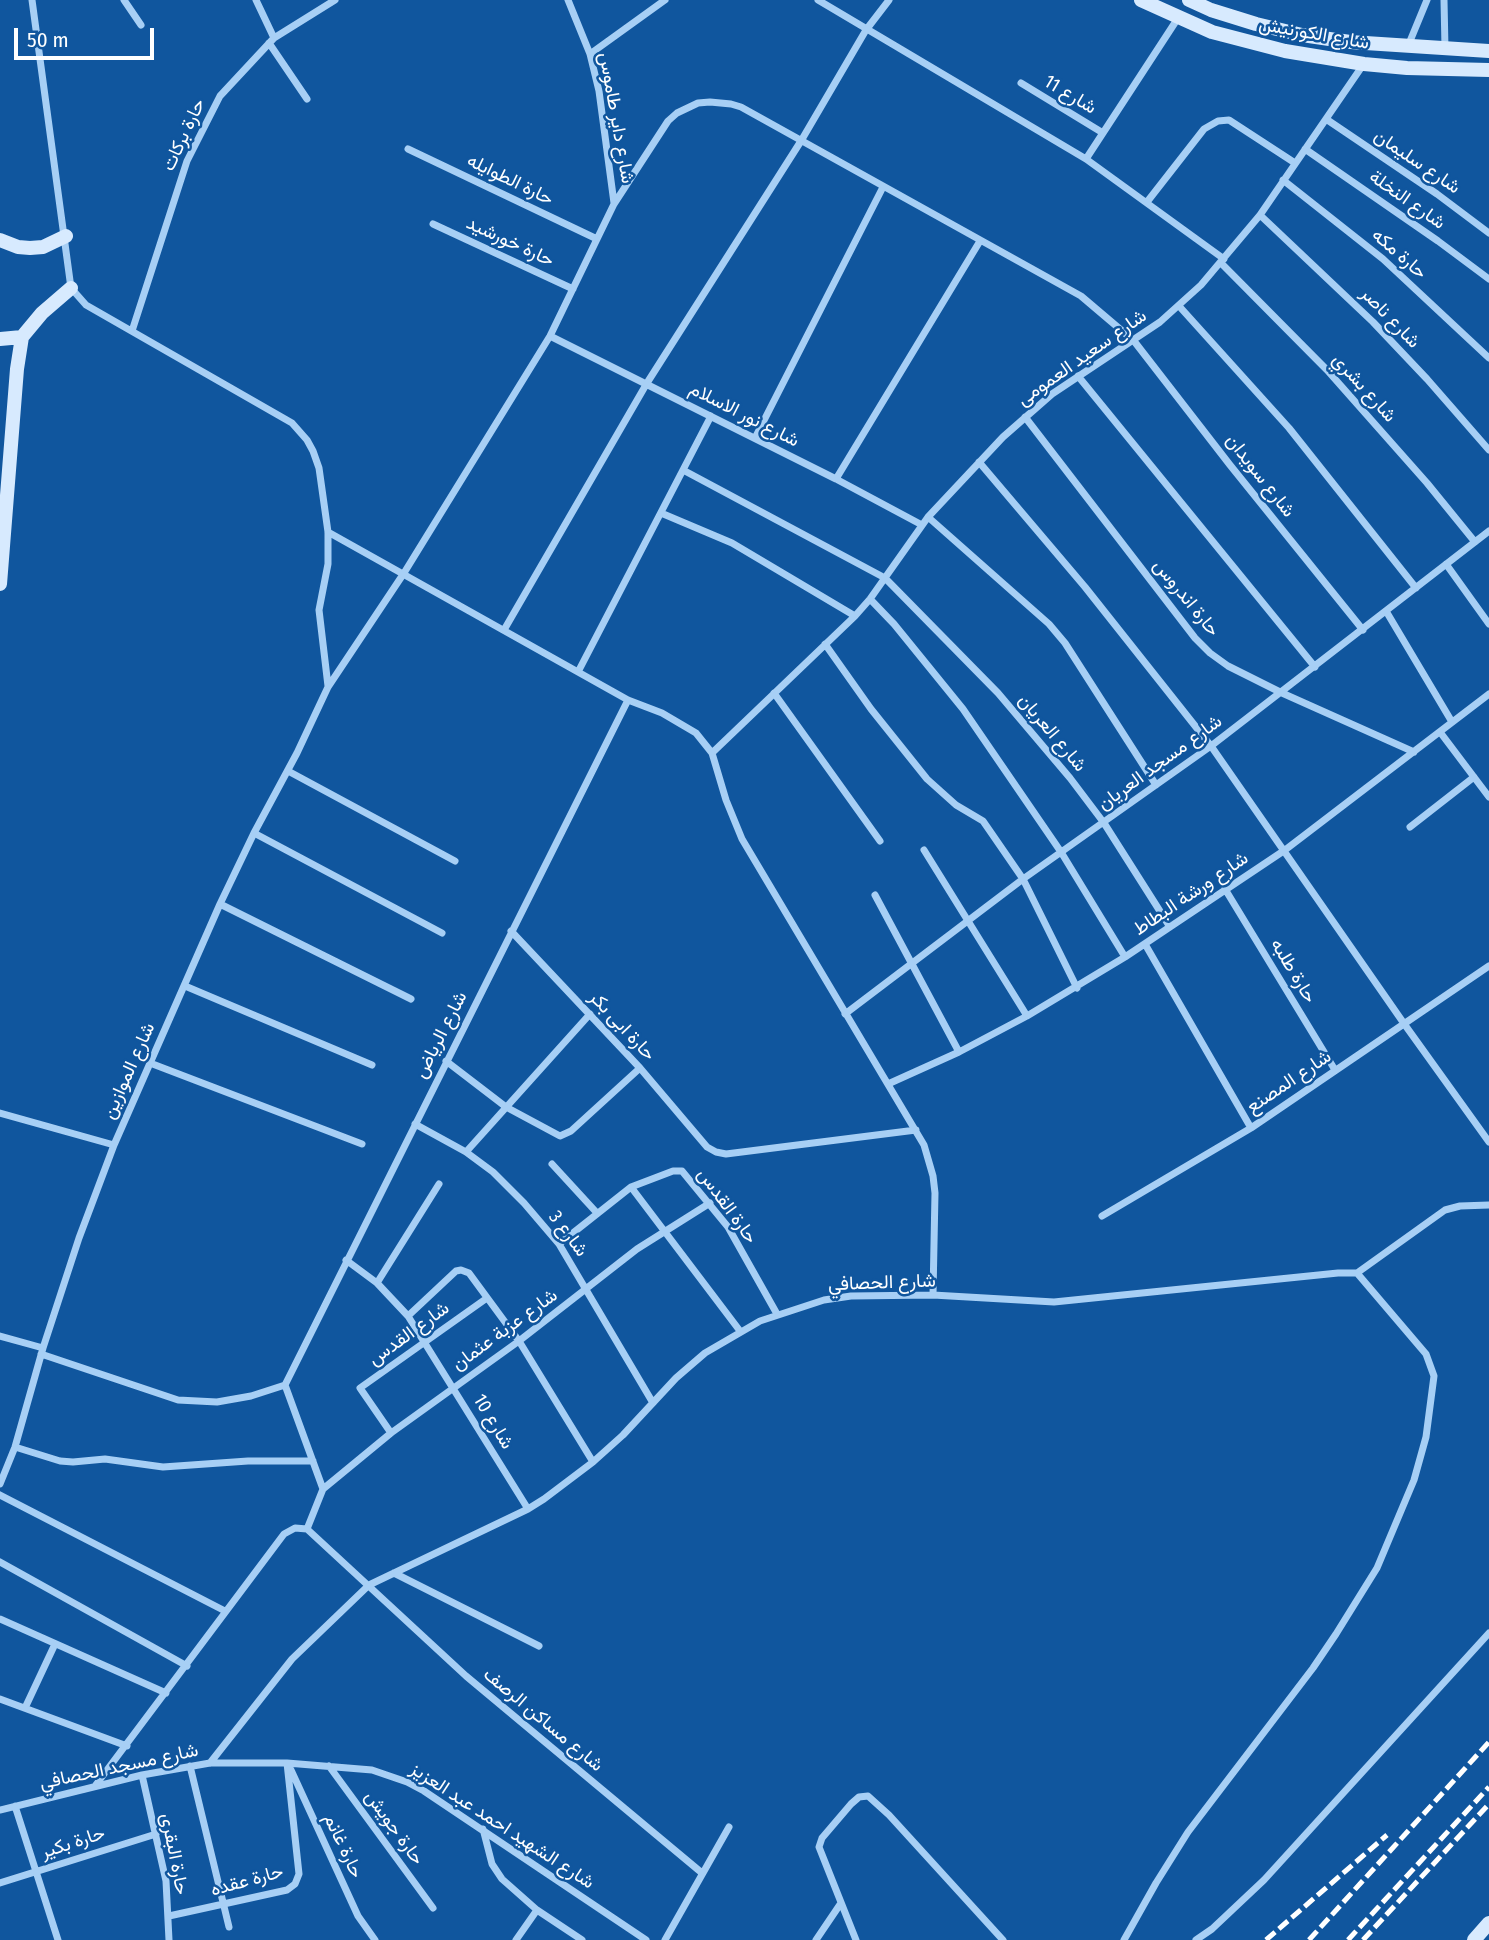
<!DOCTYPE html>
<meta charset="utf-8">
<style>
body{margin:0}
#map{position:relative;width:1489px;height:1940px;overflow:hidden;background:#10569e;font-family:"Fira Sans Condensed",sans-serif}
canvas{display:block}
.scale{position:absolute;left:14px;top:28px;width:140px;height:32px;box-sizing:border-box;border:4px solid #fff;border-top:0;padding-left:9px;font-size:21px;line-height:24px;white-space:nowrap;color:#fff;-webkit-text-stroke:5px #10569e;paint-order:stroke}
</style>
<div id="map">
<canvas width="1489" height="1940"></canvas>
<div class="scale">50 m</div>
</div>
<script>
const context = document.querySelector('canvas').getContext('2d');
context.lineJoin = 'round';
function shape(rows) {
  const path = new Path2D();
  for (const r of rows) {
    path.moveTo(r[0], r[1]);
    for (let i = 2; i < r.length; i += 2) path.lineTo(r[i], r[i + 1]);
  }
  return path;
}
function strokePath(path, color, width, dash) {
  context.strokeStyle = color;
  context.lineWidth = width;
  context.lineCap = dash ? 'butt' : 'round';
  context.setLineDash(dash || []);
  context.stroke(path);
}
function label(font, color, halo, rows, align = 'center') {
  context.font = font + ' "Fira Sans Condensed",Vazirmatn,sans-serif';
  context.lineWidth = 5;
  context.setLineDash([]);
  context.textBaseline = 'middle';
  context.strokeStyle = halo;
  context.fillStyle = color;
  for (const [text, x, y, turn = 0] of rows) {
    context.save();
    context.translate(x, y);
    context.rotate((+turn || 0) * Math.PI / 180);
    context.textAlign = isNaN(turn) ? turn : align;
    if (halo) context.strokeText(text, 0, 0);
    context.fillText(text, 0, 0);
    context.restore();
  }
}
strokePath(shape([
 [32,0,71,288,86,305,292,423,307,440,313,451,319,468,328,532,328,564,319,610,328,686],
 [124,0,141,25],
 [256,0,274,38],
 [568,0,590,54,599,91,614,203],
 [818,0,1086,159,1224,259],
 [1444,0,1445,48],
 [269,43,307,99],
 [1408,46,1427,0],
 [590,54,665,0],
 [1021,83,1103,133],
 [1326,119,1437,194,1489,233],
 [408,149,597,239],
 [1305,149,1438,241,1489,279],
 [1086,159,1178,18],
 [1283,180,1383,259,1489,358],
 [1147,202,1204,129,1218,121,1229,120,1295,163],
 [1260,215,1373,322,1427,379,1489,450],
 [433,224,573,289],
 [1221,263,1327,370,1427,483,1475,542],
 [1179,306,1289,428,1416,588],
 [132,331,187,161,220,96,274,38,335,0],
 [550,336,836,479,922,525],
 [1078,376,1315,667],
 [1025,417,1195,638,1210,653,1228,666,1282,693,1414,752],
 [755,438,883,187],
 [979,462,1085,587,1211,746,1405,1025,1489,1142],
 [683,470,885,578,998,693,1070,778,1104,823,1170,927],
 [836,479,980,241],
 [661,513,732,543,855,616],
 [928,517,1049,624,1065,643,1156,785],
 [328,532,628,700,662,713,696,733,712,753,726,800,742,839,924,1145,933,1176,935,1193,933,1295],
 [1446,564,1489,624],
 [870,599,894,624,963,709,1061,852,1125,957],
 [1386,611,1452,722],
 [504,630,647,383,801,141,866,30,889,0],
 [825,644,871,709,927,779,956,805,983,821,992,834,1023,879,1077,988],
 [578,672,711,416],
 [774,693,880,841],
 [1440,732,1489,797],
 [712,753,855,616,870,599,928,517,1003,437,1052,394,1160,322,1201,285,1260,215,1363,65],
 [288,771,455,861],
 [1410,827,1474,777],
 [254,833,442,933],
 [924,850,1027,1016],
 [1225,889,1335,1070],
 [875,895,959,1052],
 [220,904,411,999],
 [511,931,640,1068,707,1147,716,1152,726,1154,916,1130],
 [1145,944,1251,1128],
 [185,986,372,1065],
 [845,1014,1023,879,1211,746,1489,531],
 [446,1061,506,1107,560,1136,571,1131,640,1068],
 [150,1063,362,1144],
 [888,1084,959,1052,1027,1016,1125,957,1285,850,1489,694],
 [0,1113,114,1145],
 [415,1124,466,1152,493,1172,524,1203,559,1244,653,1403],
 [466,1152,590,1014],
 [552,1164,597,1213],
 [631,1187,740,1331],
 [1102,1216,1251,1128,1489,966],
 [559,1244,631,1187,673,1171,682,1171,728,1227,777,1314],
 [346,1260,377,1283,408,1316,528,1509],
 [1357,1273,1445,1210,1460,1206,1489,1205],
 [377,1283,439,1184],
 [408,1316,456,1271,461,1270,469,1273,519,1341,593,1462],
 [0,1336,43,1348],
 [41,1354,178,1400,217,1402,251,1396,285,1385],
 [285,1385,628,700],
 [285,1385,323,1489,307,1529],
 [391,1433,360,1388,487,1298],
 [15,1447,60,1461,73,1462,105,1459,163,1467,248,1461,313,1461],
 [0,1484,15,1447,43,1348,79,1238,114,1145,220,904,254,833,297,753,328,687,404,573,550,336,614,204,668,121,677,113,698,103,710,102,731,104,741,107,1081,296,1134,341,1230,465,1363,630],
 [323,1489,391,1433,519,1341,637,1249,710,1203],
 [0,1495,225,1611],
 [0,1562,187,1666],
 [394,1573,539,1646],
 [0,1619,166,1693],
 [0,1699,127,1746],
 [25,1708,55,1644],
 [210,1763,292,1659,369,1585,528,1509,544,1499,593,1462,623,1435,676,1378,705,1353,760,1321,824,1300,851,1296,933,1295,1054,1302,1338,1273,1357,1273],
 [190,1766,229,1927],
 [329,1766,433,1908],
 [291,1770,358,1916,375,1940],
 [142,1775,166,1881,169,1940],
 [95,1786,284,1534,295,1528,307,1529,466,1676,702,1873],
 [15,1806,58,1940],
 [0,1810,142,1775,210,1763,287,1763,372,1770,407,1782,424,1791,646,1940],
 [483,1829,492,1864,502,1879,537,1910,582,1940],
 [0,1883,156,1834],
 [169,1916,287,1890,295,1884,299,1874,287,1763],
 [516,1940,537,1910],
 [665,1940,729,1827],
 [816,1940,841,1903],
 [856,1940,819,1847,822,1838,851,1804,859,1797,868,1796,889,1815,1003,1940],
 [1124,1940,1156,1883,1188,1832,1313,1668,1336,1634,1377,1568,1414,1480,1426,1437,1434,1376,1426,1354,1357,1273],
 [1196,1940,1212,1929,1264,1880,1489,1633]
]), '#a7cff5', 7);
strokePath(shape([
 [1141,0,1212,32,1285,51,1364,64,1407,68,1489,70],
 [1189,0,1211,10,1256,24,1302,35,1350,42,1489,51],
 [0,240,18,247,30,248,43,247,66,236],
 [0,339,22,337],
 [0,584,17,369,22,337,42,313,71,288],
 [1474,1940,1489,1923]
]), '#d7eafe', 14);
strokePath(shape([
 [1266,1940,1387,1835],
 [1309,1940,1489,1742],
 [1348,1940,1489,1787],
 [1363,1940,1489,1804]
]), '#fff', 5, [12, 5]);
label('19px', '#fff', '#10569e', [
 ["شارع الكورنيش",1314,34,10],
 ["شارع 11",1070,95,31],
 ["شارع داير طاموس",616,118,80],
 ["حارة بركات",184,135,-65],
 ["شارع سليمان",1417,162,34],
 ["حارة الطوايله",510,180,26],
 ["شارع النخلة",1407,200,35],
 ["حارة خورشيد",510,242,25],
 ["حارة مكه",1399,254,41],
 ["شارع ناصر",1390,318,46],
 ["شارع سعيد العمومى",1082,358,-35],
 ["شارع بشري",1364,388,48],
 ["شارع نور الاسلام",744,415,27],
 ["شارع سويدان",1260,476,52],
 ["حارة اندروس",1186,598,51],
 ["شارع العريان",1052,733,50],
 ["شارع مسجد العريان",1160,763,-36],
 ["شارع ورشة البطاط",1191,894,-34],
 ["حارة طلبه",1293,971,59],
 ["حارة ابى بكر",622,1026,47],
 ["شارع الرياض",441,1035,-63],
 ["شارع الموازين",129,1071,-66],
 ["شارع المصنع",1289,1082,-34],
 ["حارة القدس",727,1206,54],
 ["شارع 3",568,1234,53],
 ["شارع الحصافي",882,1283,-2],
 ["شارع عزبة عثمان",505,1330,-36],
 ["شارع القدس",409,1334,-36],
 ["شارع 10",493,1422,59],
 ["شارع مساكن الرصف",543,1720,40],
 ["شارع مسجد الحصافي",119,1767,-12],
 ["شارع الشهيد احمد عبد العزيز",502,1826,33],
 ["حارة جويش",394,1828,54],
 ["حارة بكير",73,1843,-18],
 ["حارة غانم",343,1846,65],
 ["حارة البقرى",174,1854,79],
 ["حارة عقده",247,1881,-15]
]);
</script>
